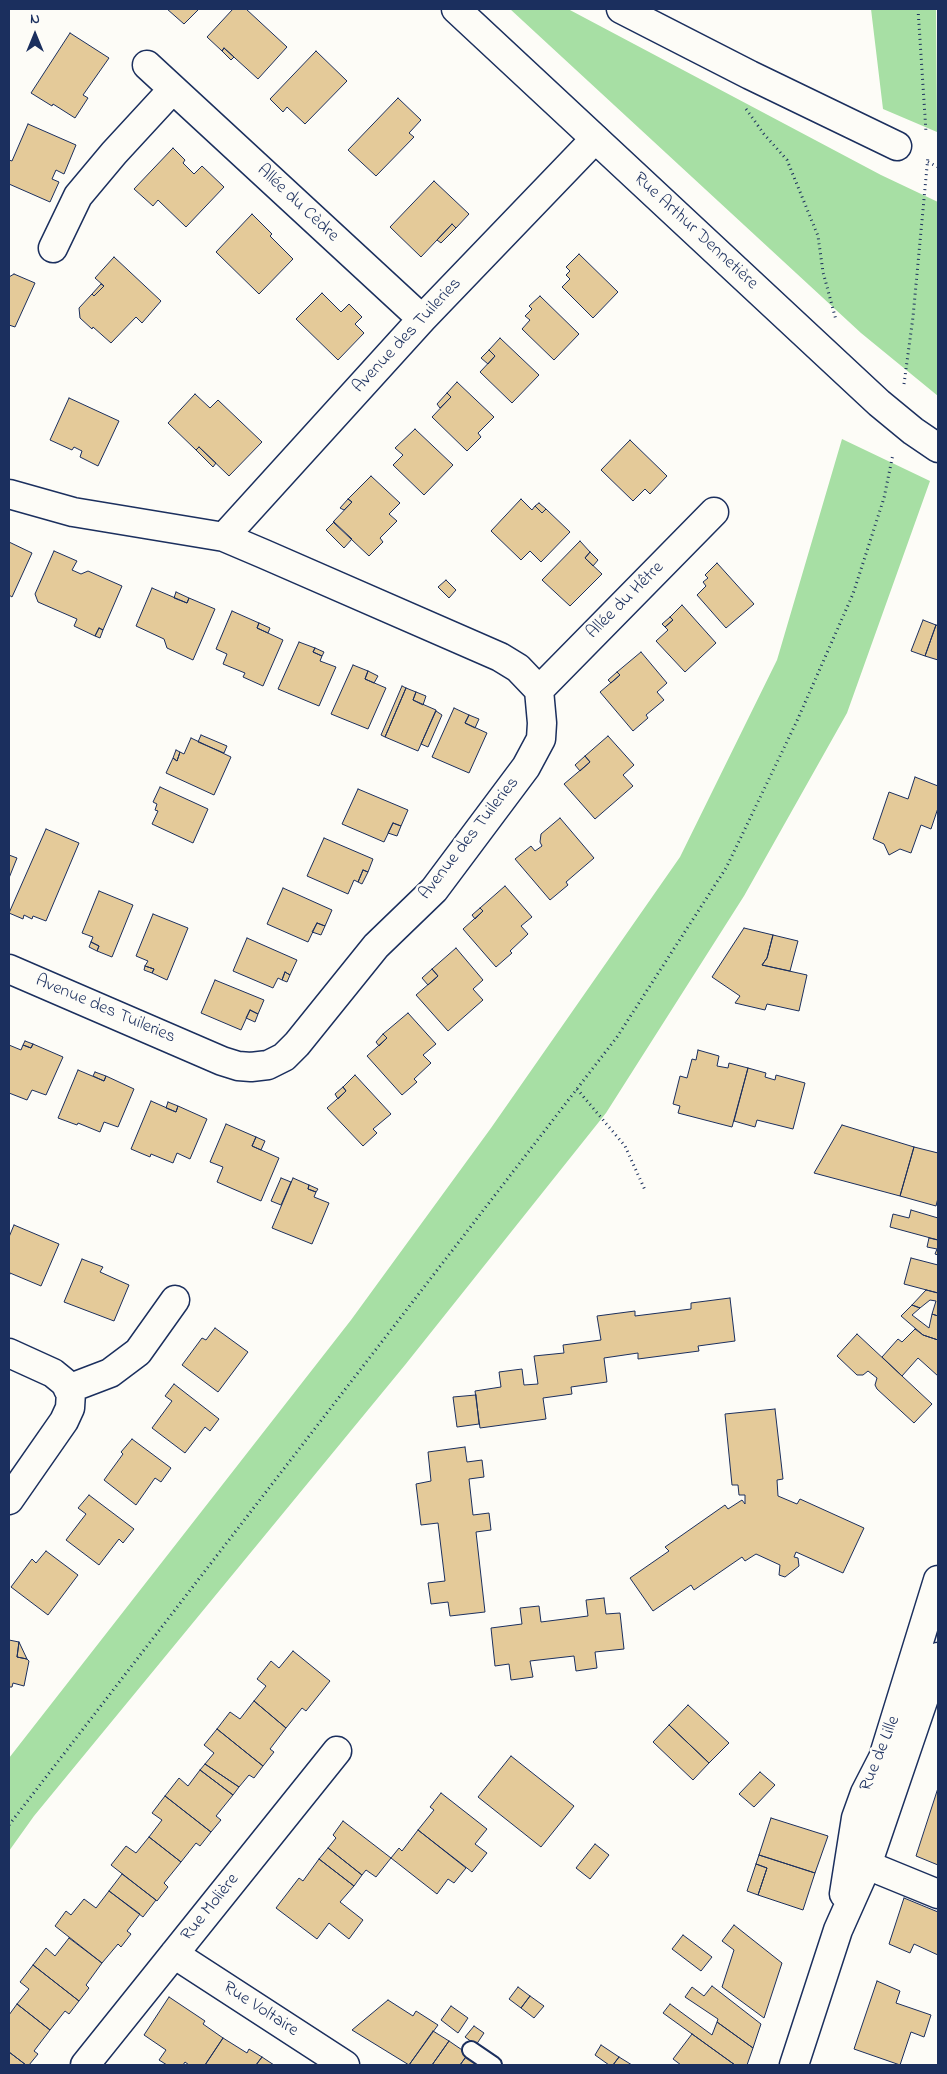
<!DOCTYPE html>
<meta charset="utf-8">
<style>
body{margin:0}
#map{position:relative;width:947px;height:2074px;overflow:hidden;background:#fdfcf7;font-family:"Indie Flower",sans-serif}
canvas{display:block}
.frame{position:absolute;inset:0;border:10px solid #1b2f5e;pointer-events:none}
.north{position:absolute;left:10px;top:10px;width:50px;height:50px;-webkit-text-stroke:4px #fdfcf7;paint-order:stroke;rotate:0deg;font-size:14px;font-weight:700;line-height:20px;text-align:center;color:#1b2f5e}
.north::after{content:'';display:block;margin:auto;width:18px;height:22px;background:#1b2f5e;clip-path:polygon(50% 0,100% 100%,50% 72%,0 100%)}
</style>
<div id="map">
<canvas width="947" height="2074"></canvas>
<div class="frame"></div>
<div class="north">N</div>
</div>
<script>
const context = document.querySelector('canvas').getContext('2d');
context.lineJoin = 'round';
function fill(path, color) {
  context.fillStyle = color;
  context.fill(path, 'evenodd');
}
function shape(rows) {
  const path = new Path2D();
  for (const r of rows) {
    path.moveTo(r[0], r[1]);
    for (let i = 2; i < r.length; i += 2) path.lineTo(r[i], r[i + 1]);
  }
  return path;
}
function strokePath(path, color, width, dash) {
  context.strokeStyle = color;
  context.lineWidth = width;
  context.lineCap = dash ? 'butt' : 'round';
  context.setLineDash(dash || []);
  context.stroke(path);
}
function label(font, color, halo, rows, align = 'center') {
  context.font = font + ' "Indie Flower",sans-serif';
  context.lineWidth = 5;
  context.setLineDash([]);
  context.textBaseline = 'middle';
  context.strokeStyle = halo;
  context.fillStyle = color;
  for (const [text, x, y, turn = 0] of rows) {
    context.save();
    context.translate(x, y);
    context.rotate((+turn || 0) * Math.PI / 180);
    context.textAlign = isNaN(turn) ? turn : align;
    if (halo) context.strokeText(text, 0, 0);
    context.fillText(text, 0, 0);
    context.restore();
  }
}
fill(shape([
 [510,9,568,9,881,175,938,202,938,396,861,333],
 [871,9,936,9,937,132,883,109],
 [842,439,930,481,847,713,744,896,606,1113,405,1365,34,1816,9,1851,9,1758,351,1320,491,1128,680,857,777,660]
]), '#a7dfa4');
const building = shape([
 [167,9,199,9,184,24,167,9],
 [233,9,246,9,287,47,258,79,224,48,222,51,207,37,233,9],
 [70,33,109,58,83,95,88,98,75,118,53,104,52,106,31,93,70,33],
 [224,48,234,57,231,60,222,51,224,48],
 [316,51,347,81,305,124,287,107,283,112,270,99,316,51],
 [398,98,421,120,409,133,414,137,376,176,348,150,398,98],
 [28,124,76,145,64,174,56,170,52,179,59,182,50,202,9,184,9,160,12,161,28,124],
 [173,148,185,160,183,163,194,174,202,166,224,187,186,227,158,200,153,206,134,189,173,148],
 [434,181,469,214,456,228,452,224,421,257,390,227,434,181],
 [252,214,272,234,270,236,293,259,259,294,216,252,252,214],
 [452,224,456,228,441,243,437,240,452,224],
 [579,254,618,292,593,318,562,287,570,279,566,275,570,271,566,267,579,254],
 [114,257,161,301,142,323,136,317,111,343,93,327,92,329,80,318,79,308,92,294,94,296,104,286,95,278,114,257],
 [14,274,35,283,15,327,9,325,9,277,14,274],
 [101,284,104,286,94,296,92,294,101,284],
 [322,293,341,312,349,304,362,317,355,324,364,333,338,360,296,319,322,293],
 [540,296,579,334,554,360,522,329,530,320,525,316,532,309,529,306,540,296],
 [500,338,539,375,512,403,480,372,495,356,489,350,500,338],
 [489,350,495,356,488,364,481,358,489,350],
 [457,382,494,417,478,433,481,437,467,451,432,417,451,397,447,393,457,382],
 [447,393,451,397,440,408,437,404,447,393],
 [195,394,210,408,218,400,262,442,229,476,199,447,196,450,168,423,195,394],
 [69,398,119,421,98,466,80,457,82,451,74,447,72,450,50,440,69,398],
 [415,429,453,465,424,495,393,465,403,455,395,448,415,429],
 [630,440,667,476,650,494,645,489,633,501,601,470,630,440],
 [199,447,216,463,213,467,196,450,199,447],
 [371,476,400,503,389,514,397,521,380,538,383,542,369,556,333,522,352,502,348,499,371,476],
 [348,499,352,502,344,510,340,508,348,499],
 [521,499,532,510,535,506,542,513,546,509,570,532,541,562,530,551,521,560,491,531,521,499],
 [539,503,546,509,542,513,535,506,539,503],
 [334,522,352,539,344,548,326,530,334,522],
 [580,541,590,552,585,558,602,574,570,606,542,580,580,541],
 [9,542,32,553,12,597,9,595,9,542],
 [54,551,77,561,72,570,81,574,88,571,122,586,103,630,99,628,95,636,74,626,77,619,38,602,35,594,54,551],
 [590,552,598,560,593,566,585,558,590,552],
 [717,563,754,604,726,628,697,595,706,586,703,582,708,578,705,575,717,563],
 [446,580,456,590,449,598,438,587,446,580],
 [152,588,187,603,189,598,215,609,193,660,167,648,164,639,136,626,152,588],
 [176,592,189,598,187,603,174,598,176,592],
 [682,605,716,643,685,672,656,641,668,630,665,627,673,620,670,617,682,605],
 [232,611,259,623,257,628,283,640,263,686,243,677,245,673,223,664,227,654,216,649,232,611],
 [670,617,673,620,665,627,662,624,670,617],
 [923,620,936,625,925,656,911,651,923,620],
 [259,623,270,628,268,633,257,628,259,623],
 [936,625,938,626,938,660,925,656,936,625],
 [99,628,103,630,100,638,95,636,99,628],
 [299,642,315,648,313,652,322,656,320,661,336,667,319,706,278,689,299,642],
 [315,648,324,652,322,656,313,652,315,648],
 [641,652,667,683,657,692,664,700,646,715,648,718,633,731,600,692,620,675,617,672,641,652],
 [353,665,368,671,365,679,386,688,368,729,331,714,353,665],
 [368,671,378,676,374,683,365,679,368,671],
 [617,672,620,675,611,683,608,680,617,672],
 [402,686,406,688,385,737,381,735,402,686],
 [406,688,416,692,413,700,436,710,418,751,385,737,406,688],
 [416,692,426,696,423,705,413,700,416,692],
 [454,708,469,715,465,723,487,733,469,773,432,757,454,708],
 [436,711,442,715,428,747,421,744,436,711],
 [469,715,479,719,475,728,465,723,469,715],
 [201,735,227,746,224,753,198,742,201,735],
 [608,736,634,765,623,775,633,786,595,819,564,784,590,762,585,756,608,736],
 [191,738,231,757,214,795,166,773,173,758,177,761,180,752,184,754,191,738],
 [176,750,180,752,177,761,173,758,176,750],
 [585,756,590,762,580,771,575,765,585,756],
 [915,777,938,786,938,808,931,829,921,825,911,853,900,849,889,855,884,844,873,839,889,792,908,799,915,777],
 [160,787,208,809,193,843,152,824,158,811,155,810,157,804,153,802,160,787],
 [358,789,408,810,401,826,393,823,384,842,342,824,358,789],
 [560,818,594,858,566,882,568,885,550,900,515,859,531,846,535,851,542,846,540,842,541,834,560,818],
 [393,823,401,826,397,836,388,833,393,823],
 [46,829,79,843,46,921,33,916,32,919,24,915,23,919,9,913,46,829],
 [324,838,373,859,368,872,363,870,358,882,354,880,348,894,307,876,324,838],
 [9,855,17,858,9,878,9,855],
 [363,870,368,872,362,884,358,882,363,870],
 [505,886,532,917,521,926,528,934,510,951,512,953,496,967,463,929,483,911,480,908,505,886],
 [283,888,332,910,325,926,317,923,308,942,267,924,283,888],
 [99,891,133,905,112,957,97,951,99,946,91,942,93,937,82,933,99,891],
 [480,908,483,911,475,919,472,915,480,908],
 [153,914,188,928,167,980,152,973,154,969,145,966,148,961,136,956,153,914],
 [317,923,325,926,321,935,312,932,317,923],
 [744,928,773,935,767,958,762,965,807,975,799,1011,767,1004,765,1010,735,1003,740,996,712,977,744,928],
 [773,935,798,941,790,971,762,965,767,958,773,935],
 [247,938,297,960,290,975,285,972,282,980,278,978,273,988,233,971,247,938],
 [91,942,99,946,97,951,89,947,91,942],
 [456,948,483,980,473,989,483,1000,448,1031,416,995,438,976,432,969,456,948],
 [145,966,154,969,152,973,144,970,145,966],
 [432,969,438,976,428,985,422,978,432,969],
 [285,972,290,975,287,982,282,980,285,972],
 [215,980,264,1000,258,1014,250,1010,241,1030,201,1013,215,980],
 [250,1010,258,1014,255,1022,246,1018,250,1010],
 [408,1013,436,1044,423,1055,431,1063,414,1079,417,1082,402,1095,367,1056,387,1038,383,1034,408,1013],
 [383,1034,387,1038,379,1046,376,1042,383,1034],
 [25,1041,33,1044,31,1048,23,1045,25,1041],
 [33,1044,63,1057,46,1095,32,1090,27,1100,9,1093,9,1045,21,1050,23,1045,31,1048,33,1044],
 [698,1050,719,1056,717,1066,728,1068,729,1063,748,1068,732,1127,678,1113,680,1106,673,1104,680,1076,687,1078,692,1059,696,1060,698,1050],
 [748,1068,766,1073,765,1077,775,1080,776,1075,805,1083,793,1129,757,1120,755,1127,734,1121,748,1068],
 [78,1070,104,1081,106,1076,134,1089,118,1127,104,1122,100,1132,78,1123,77,1125,58,1118,78,1070],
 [95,1072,106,1076,104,1081,93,1076,95,1072],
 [355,1075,391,1114,373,1129,377,1133,363,1146,327,1108,346,1091,343,1087,355,1075],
 [343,1087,346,1091,338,1099,335,1094,343,1087],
 [151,1101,176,1112,178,1106,207,1119,190,1159,177,1153,173,1163,151,1154,150,1157,131,1149,151,1101],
 [168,1102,178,1106,176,1112,166,1108,168,1102],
 [226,1124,256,1137,252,1146,279,1158,261,1201,217,1182,223,1167,210,1162,226,1124],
 [842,1125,914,1147,900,1196,814,1173,842,1125],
 [256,1137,265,1141,261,1150,252,1146,256,1137],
 [914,1147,938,1153,938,1198,936,1206,900,1196,914,1147],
 [281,1178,291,1182,281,1205,271,1201,281,1178],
 [293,1178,309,1185,308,1189,316,1192,314,1197,329,1203,312,1244,272,1228,293,1178],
 [309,1185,318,1189,316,1192,308,1189,309,1185],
 [911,1210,938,1218,938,1240,890,1227,893,1214,909,1218,911,1210],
 [14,1225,59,1244,41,1286,10,1273,9,1278,9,1237,14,1225],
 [929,1238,938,1240,938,1255,935,1254,937,1249,927,1247,929,1238],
 [911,1258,938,1265,938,1293,904,1284,911,1258],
 [82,1259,103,1267,100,1272,129,1285,114,1321,64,1302,82,1259],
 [926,1290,938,1293,938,1316,932,1314,936,1301,930,1300,920,1308,912,1305,926,1290],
 [730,1298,735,1341,698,1346,699,1351,638,1359,638,1353,604,1358,607,1382,571,1387,572,1394,543,1398,546,1419,480,1428,475,1391,501,1387,499,1372,522,1369,524,1385,538,1384,534,1356,564,1353,563,1345,601,1340,597,1316,635,1311,635,1316,691,1309,691,1303,730,1298],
 [912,1305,920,1308,912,1315,929,1328,932,1314,938,1316,938,1340,923,1335,901,1316,912,1305],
 [215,1328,248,1352,218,1392,182,1365,202,1338,206,1340,215,1328],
 [915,1329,923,1335,938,1340,938,1376,918,1358,902,1376,882,1357,898,1339,902,1342,915,1329],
 [857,1334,932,1404,914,1423,877,1389,875,1385,877,1378,868,1371,863,1375,857,1375,837,1356,857,1334],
 [174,1384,219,1419,210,1431,205,1427,185,1453,152,1428,172,1401,165,1396,174,1384],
 [476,1395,479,1424,457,1427,453,1397,476,1395],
 [775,1409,783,1479,777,1480,778,1496,797,1504,800,1499,864,1528,843,1573,796,1552,794,1557,798,1558,799,1566,785,1577,779,1575,780,1565,756,1554,745,1561,742,1557,694,1590,691,1585,653,1611,630,1578,669,1551,665,1547,725,1505,728,1509,742,1500,745,1504,745,1495,739,1495,738,1485,732,1485,725,1414,775,1409],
 [132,1439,171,1468,161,1482,155,1478,136,1505,104,1480,123,1454,121,1452,132,1439],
 [465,1447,467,1462,482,1460,484,1477,469,1479,473,1515,489,1513,491,1530,476,1532,485,1612,450,1616,448,1602,431,1604,428,1583,445,1581,438,1523,421,1525,416,1484,431,1481,428,1452,465,1447],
 [89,1495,134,1529,123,1543,119,1539,99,1565,66,1540,86,1514,78,1508,89,1495],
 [46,1551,78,1575,48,1615,11,1587,32,1559,36,1563,46,1551],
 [604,1598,606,1614,620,1613,624,1649,595,1652,597,1668,576,1671,574,1656,530,1661,533,1677,511,1680,509,1664,495,1666,491,1628,522,1624,520,1608,539,1606,541,1622,588,1616,586,1600,604,1598],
 [9,1640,19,1642,17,1657,27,1659,29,1661,24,1686,13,1683,12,1687,9,1687,9,1640],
 [19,1642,27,1659,17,1657,19,1642],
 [293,1651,330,1681,306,1711,302,1708,286,1728,254,1701,266,1686,257,1679,271,1661,279,1668,293,1651],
 [254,1701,286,1728,270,1749,274,1752,263,1766,217,1729,230,1712,240,1719,254,1701],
 [688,1705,729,1743,709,1763,669,1725,688,1705],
 [669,1725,709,1763,693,1780,653,1742,669,1725],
 [217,1729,263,1766,254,1778,249,1775,239,1787,205,1764,214,1753,204,1745,217,1729],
 [511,1756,574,1806,541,1847,478,1797,511,1756],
 [205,1764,239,1787,233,1795,200,1770,205,1764],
 [200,1770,233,1795,216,1816,221,1820,211,1832,165,1796,179,1778,188,1786,200,1770],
 [760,1772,775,1785,754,1807,739,1794,760,1772],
 [938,1788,938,1865,916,1856,938,1788],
 [441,1793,487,1829,475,1844,487,1853,472,1872,418,1830,434,1810,430,1807,441,1793],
 [165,1796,211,1832,200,1846,196,1843,181,1862,149,1837,162,1820,152,1813,165,1796],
 [771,1818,828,1836,815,1873,759,1855,771,1818],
 [343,1821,391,1858,376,1877,366,1870,362,1875,328,1848,336,1838,333,1835,343,1821],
 [418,1830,466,1868,454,1883,448,1879,437,1894,391,1858,399,1848,402,1851,418,1830],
 [149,1837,181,1862,164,1883,168,1887,157,1901,111,1865,126,1846,136,1853,149,1837],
 [595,1844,609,1855,590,1879,576,1868,595,1844],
 [328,1848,362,1875,354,1886,319,1859,328,1848],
 [759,1855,815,1873,803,1910,758,1895,767,1868,756,1864,759,1855],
 [319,1859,354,1886,340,1902,363,1920,349,1939,329,1923,317,1939,276,1908,299,1878,303,1881,319,1859],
 [756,1864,767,1868,758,1895,747,1891,756,1864],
 [122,1874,156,1900,143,1917,109,1891,122,1874],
 [109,1891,140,1914,127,1931,131,1934,121,1947,118,1944,102,1963,55,1926,66,1911,71,1915,84,1899,96,1908,109,1891],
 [904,1898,938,1912,938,1955,914,1944,910,1953,889,1944,904,1898],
 [734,1925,782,1963,764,2018,722,1987,734,1950,722,1941,734,1925],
 [683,1935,712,1957,701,1971,672,1949,683,1935],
 [69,1938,102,1963,86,1985,89,1988,79,2001,33,1965,46,1948,55,1956,69,1938],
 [33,1965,79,2001,69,2014,65,2011,50,2030,17,2004,29,1989,20,1982,33,1965],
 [877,1981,900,1991,896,2003,931,2015,924,2037,911,2032,900,2065,854,2049,877,1981],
 [712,1986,761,2024,753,2048,717,2022,718,2019,685,1997,692,1987,704,1996,712,1986],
 [518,1987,530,1996,521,2008,509,1999,518,1987],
 [530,1996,544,2006,534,2018,521,2008,530,1996],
 [169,1997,205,2021,203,2024,223,2038,205,2065,189,2065,185,2062,183,2065,167,2065,159,2060,166,2050,144,2035,169,1997],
 [388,2000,413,2016,416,2011,438,2025,409,2065,352,2030,388,2000],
 [17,2004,50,2030,34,2051,38,2054,29,2065,26,2065,9,2052,9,2015,17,2004],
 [670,2004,712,2035,717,2022,753,2048,747,2065,735,2065,663,2013,670,2004],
 [451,2006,468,2018,458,2033,441,2020,451,2006],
 [474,2026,484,2033,476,2045,465,2037,474,2026],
 [433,2031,449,2041,432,2065,409,2065,433,2031],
 [692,2034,735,2065,681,2065,673,2059,692,2034],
 [223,2038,247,2053,249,2049,262,2057,256,2065,205,2065,223,2038],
 [449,2041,468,2054,460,2065,432,2065,449,2041],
 [601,2045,619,2057,613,2065,609,2065,595,2055,601,2045],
 [9,2052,26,2065,9,2065,9,2052],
 [468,2054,485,2065,460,2065,468,2054],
 [262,2057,274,2065,256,2065,262,2057],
 [619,2057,632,2065,613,2065,619,2057]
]);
fill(building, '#e4ca99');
strokePath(building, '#1b2f5e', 1);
const service = shape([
 [471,2050,493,2065]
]);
const minor = shape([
 [621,9,750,75,897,146],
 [147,65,422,319],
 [53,248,78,196,114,153,173,89],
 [9,494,73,512,224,537,264,554,500,657,518,668,539,690,542,723,541,739,526,767,434,890,376,946,297,1044,284,1057,268,1065,251,1067,238,1066,222,1061,9,969],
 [224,537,422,319,595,139],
 [539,690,714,512],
 [9,1353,53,1373,64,1382,71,1392,70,1408,64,1421,9,1500],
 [68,1389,110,1373,138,1352,175,1300],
 [867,1865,938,1894],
 [174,1954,345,2065],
 [85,2065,337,1751]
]);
const tertiary = shape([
 [456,9,879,403,913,431,938,448]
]);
const secondary = shape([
 [844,1894,856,1818,865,1793,883,1758,938,1580],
 [794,2065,838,1930,867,1865,938,1657]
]);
strokePath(service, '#1b2f5e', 20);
strokePath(minor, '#1b2f5e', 31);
strokePath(tertiary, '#1b2f5e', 31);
strokePath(secondary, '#1b2f5e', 31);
strokePath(shape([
 [918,9,926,132],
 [746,109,764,134,787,160,818,236,823,272,836,320],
 [928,162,938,167],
 [904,384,913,317,928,156],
 [577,1089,625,1146,645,1190],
 [9,1825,617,1037,726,868,796,723,853,594,884,498,893,454]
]), '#1b2f5e', 3, [1, 4]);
strokePath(service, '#fdfcf7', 16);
strokePath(minor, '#fdfcf7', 28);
strokePath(tertiary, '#fdfcf7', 28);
strokePath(secondary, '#fdfcf7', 28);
label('18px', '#1b2f5e', '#fdfcf7', [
 ["Allée du Cèdre",297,204,43],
 ["Rue Arthur Dennetière",695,232,43],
 ["Avenue des Tuileries",408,336,-47],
 ["Allée du Hêtre",626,601,-45],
 ["Avenue des Tuileries",470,839,-52],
 ["Avenue des Tuileries",105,1010,23],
 ["Rue de Lille",881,1754,-68],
 ["Rue Molière",211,1908,-51],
 ["Rue Voltaire",260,2010,33]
]);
</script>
